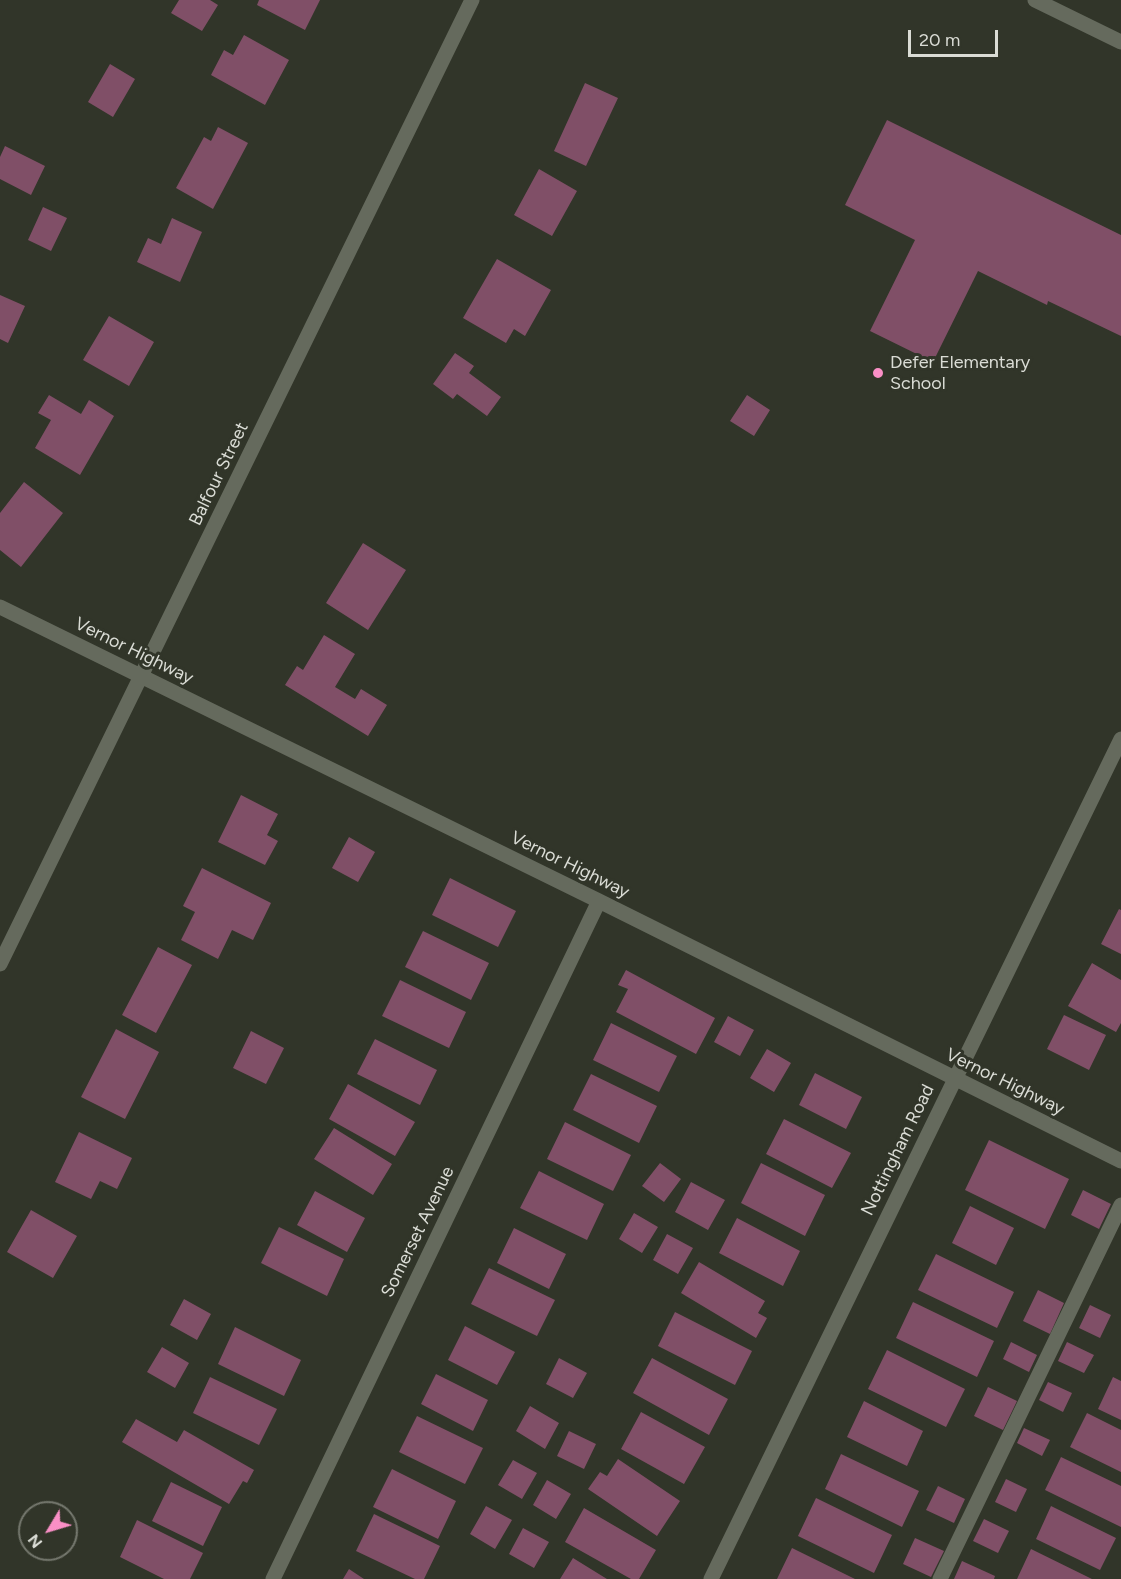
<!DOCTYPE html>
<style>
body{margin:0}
#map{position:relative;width:1121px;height:1579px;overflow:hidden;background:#313529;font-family:Figtree,sans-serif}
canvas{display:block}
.north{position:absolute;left:18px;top:1501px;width:60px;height:60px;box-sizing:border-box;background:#313529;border:2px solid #75786e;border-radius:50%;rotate:232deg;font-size:16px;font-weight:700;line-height:24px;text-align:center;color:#dadcd5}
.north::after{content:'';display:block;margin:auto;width:21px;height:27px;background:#fa8fc6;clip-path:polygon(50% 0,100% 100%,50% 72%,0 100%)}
.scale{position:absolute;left:908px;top:30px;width:90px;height:27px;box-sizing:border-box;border:3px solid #dadcd5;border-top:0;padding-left:8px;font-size:18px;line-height:21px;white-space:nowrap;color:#dadcd5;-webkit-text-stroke:4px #313529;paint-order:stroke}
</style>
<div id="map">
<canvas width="1121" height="1579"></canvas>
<div class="north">N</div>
<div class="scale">20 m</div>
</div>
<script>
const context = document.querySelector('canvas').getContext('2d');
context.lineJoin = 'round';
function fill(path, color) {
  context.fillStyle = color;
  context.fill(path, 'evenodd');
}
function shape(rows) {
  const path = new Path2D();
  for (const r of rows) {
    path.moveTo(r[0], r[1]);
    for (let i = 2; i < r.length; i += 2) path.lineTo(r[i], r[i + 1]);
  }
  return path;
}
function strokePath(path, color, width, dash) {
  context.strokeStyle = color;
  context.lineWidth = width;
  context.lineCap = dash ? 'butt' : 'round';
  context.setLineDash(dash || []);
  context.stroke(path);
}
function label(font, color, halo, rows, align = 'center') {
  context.font = font + ' Figtree,sans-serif';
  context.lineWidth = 6;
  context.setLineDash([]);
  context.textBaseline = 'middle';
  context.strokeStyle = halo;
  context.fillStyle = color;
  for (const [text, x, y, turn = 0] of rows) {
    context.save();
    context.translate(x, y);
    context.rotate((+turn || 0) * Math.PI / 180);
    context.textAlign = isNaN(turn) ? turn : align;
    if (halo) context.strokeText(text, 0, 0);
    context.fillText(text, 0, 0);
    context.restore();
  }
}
fill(shape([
 [179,0,210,0,218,5,202,31,171,13],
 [259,0,320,0,305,30,257,5],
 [244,35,289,60,265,105,211,75,224,50,233,55],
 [110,64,135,79,113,117,88,102],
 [585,83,618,98,586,166,554,151],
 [887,120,1121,235,1121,336,1048,301,1047,305,978,271,933,362,870,331,915,240,845,205],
 [218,127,248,143,213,209,176,188,204,137,211,141],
 [5,146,45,166,31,195,0,179,0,157],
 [539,169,577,191,552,236,514,215],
 [43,207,67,218,51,251,28,240],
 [172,218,202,232,180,282,137,262,148,238,161,244],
 [497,259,551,290,525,336,514,329,506,343,463,318],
 [0,295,25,306,8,343,0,339],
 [109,316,154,342,129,386,83,360],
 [455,353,474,366,469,373,501,397,487,416,457,394,453,399,433,384],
 [49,395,81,414,89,400,114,416,80,475,35,448,51,420,38,413],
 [747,395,770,410,754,436,730,421],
 [24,482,63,513,21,567,0,550,0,513],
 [363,543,406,570,368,630,326,603],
 [324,635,355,654,335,687,355,699,361,689,387,705,368,736,285,685,297,666,303,670],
 [241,795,278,814,267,835,278,841,265,865,218,842],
 [349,837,375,852,358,882,332,868],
 [202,868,271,903,253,940,232,930,218,959,181,940,195,912,183,906],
 [450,878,516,911,498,947,432,915],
 [1119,909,1121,910,1121,954,1101,944],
 [423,931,489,963,471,1000,405,967],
 [158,947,192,965,156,1033,122,1015],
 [1092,963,1121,980,1121,1023,1116,1032,1068,1006],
 [626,970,715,1018,696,1054,616,1012,628,989,618,985],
 [400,980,466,1012,449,1048,382,1016],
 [1064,1015,1106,1035,1089,1070,1047,1049],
 [728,1016,754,1030,740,1056,714,1042],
 [611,1023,677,1056,659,1092,593,1060],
 [116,1029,159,1052,125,1119,81,1097],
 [251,1031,284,1048,266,1084,233,1068],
 [375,1039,437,1070,420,1105,357,1074],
 [767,1049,791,1063,774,1092,750,1078],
 [815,1073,862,1097,846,1129,799,1105],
 [591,1074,657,1106,639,1143,573,1110],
 [348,1084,415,1122,395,1156,329,1119],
 [784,1119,851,1153,832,1188,766,1154],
 [565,1122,631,1155,613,1191,547,1159],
 [334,1128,392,1164,373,1195,314,1159],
 [79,1132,132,1158,117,1189,100,1181,91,1199,55,1182],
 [989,1140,1069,1179,1045,1229,965,1190],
 [660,1163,681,1179,664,1202,642,1186],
 [761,1163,825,1195,805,1236,741,1203],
 [539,1171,604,1204,587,1240,520,1208],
 [691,1182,725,1200,708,1230,675,1212],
 [1083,1190,1111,1204,1099,1229,1071,1215],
 [315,1191,365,1218,347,1252,297,1225],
 [970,1206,1014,1228,996,1265,952,1243],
 [31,1210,77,1236,53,1278,7,1252],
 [634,1213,658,1227,642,1253,619,1239],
 [737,1218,800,1251,783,1286,719,1253],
 [279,1227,344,1259,327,1296,261,1263],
 [514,1228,566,1254,549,1289,497,1263],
 [667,1234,693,1248,678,1274,653,1260],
 [936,1254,1014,1292,997,1328,918,1290],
 [699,1262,765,1301,758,1313,767,1318,756,1338,681,1293],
 [489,1268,555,1300,537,1336,471,1304],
 [1038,1290,1064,1303,1050,1334,1023,1321],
 [184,1299,211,1314,197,1340,170,1325],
 [913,1302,994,1341,977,1377,896,1338],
 [1090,1305,1111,1315,1100,1338,1079,1328],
 [675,1312,752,1351,735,1385,658,1346],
 [465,1326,515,1352,497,1385,448,1360],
 [235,1327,301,1360,284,1396,218,1364],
 [1011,1342,1037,1355,1029,1372,1003,1359],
 [1067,1342,1094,1355,1084,1373,1058,1361],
 [162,1347,189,1363,175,1388,147,1372],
 [887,1350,965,1389,946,1427,868,1389],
 [559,1358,587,1373,573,1398,546,1384],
 [652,1358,728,1399,709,1435,633,1393],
 [436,1374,488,1400,473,1431,421,1404],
 [210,1377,277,1409,259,1445,193,1413],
 [1113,1377,1121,1381,1121,1420,1098,1409],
 [1048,1382,1072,1393,1063,1412,1039,1400],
 [988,1387,1017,1401,1003,1430,974,1416],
 [864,1401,923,1431,907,1466,847,1437],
 [530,1406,559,1423,545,1449,516,1431],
 [641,1412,705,1447,684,1484,621,1449],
 [1087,1413,1121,1430,1121,1472,1070,1447],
 [417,1416,483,1448,465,1484,399,1452],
 [136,1419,177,1442,184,1430,254,1470,247,1483,243,1481,229,1504,122,1442],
 [1024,1428,1050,1440,1042,1456,1017,1443],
 [569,1431,596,1444,584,1469,557,1456],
 [841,1454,919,1491,902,1527,825,1489],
 [1061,1457,1121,1486,1121,1527,1045,1490],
 [618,1459,680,1501,657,1536,588,1489,600,1472,607,1476],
 [513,1460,537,1473,522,1499,498,1485],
 [392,1469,456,1501,438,1539,373,1507],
 [1006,1479,1027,1489,1016,1512,995,1502],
 [547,1480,571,1494,556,1519,533,1505],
 [171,1482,222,1507,203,1546,152,1521],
 [938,1486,965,1499,954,1523,926,1510],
 [816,1498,892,1535,874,1573,798,1536],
 [486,1506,512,1520,495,1549,470,1534],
 [1051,1506,1116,1538,1100,1570,1036,1539],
 [584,1508,656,1550,639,1579,631,1579,565,1542],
 [374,1514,440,1546,424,1579,415,1579,356,1551],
 [984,1519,1009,1531,998,1553,973,1541],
 [137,1520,203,1553,190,1579,164,1579,120,1557],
 [523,1528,549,1542,534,1568,509,1554],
 [915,1538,944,1551,931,1577,903,1564],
 [792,1548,855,1579,777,1579],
 [1031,1549,1092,1579,1017,1579],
 [573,1558,607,1579,560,1579],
 [962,1561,995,1576,994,1579,954,1579],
 [349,1569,364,1579,343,1579]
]), '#804f67');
strokePath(shape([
 [940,1579,1121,1205]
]), '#656a5d', 15);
strokePath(shape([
 [0,607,599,901,1121,1161],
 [0,964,472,0],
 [273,1579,599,901],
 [711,1579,1121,739]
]), '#656a5d', 15);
strokePath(shape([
 [1035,0,1121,42]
]), '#656a5d', 15);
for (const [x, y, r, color] of [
 [878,373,6,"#fa8fc6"]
]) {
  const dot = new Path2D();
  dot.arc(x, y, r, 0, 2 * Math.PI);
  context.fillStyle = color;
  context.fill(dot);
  strokePath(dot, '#313529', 2);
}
label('18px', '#dadcd5', '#313529', [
 ["Defer Elementary",890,363],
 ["School",890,384]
], 'left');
label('18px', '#dadcd5', '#313529', [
 ["Balfour Street",219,474,-64],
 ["Vernor Highway",134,651,26],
 ["Vernor Highway",570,865,26],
 ["Vernor Highway",1005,1082,26],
 ["Nottingham Road",898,1150,-64],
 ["Somerset Avenue",418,1232,-64]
]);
</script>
